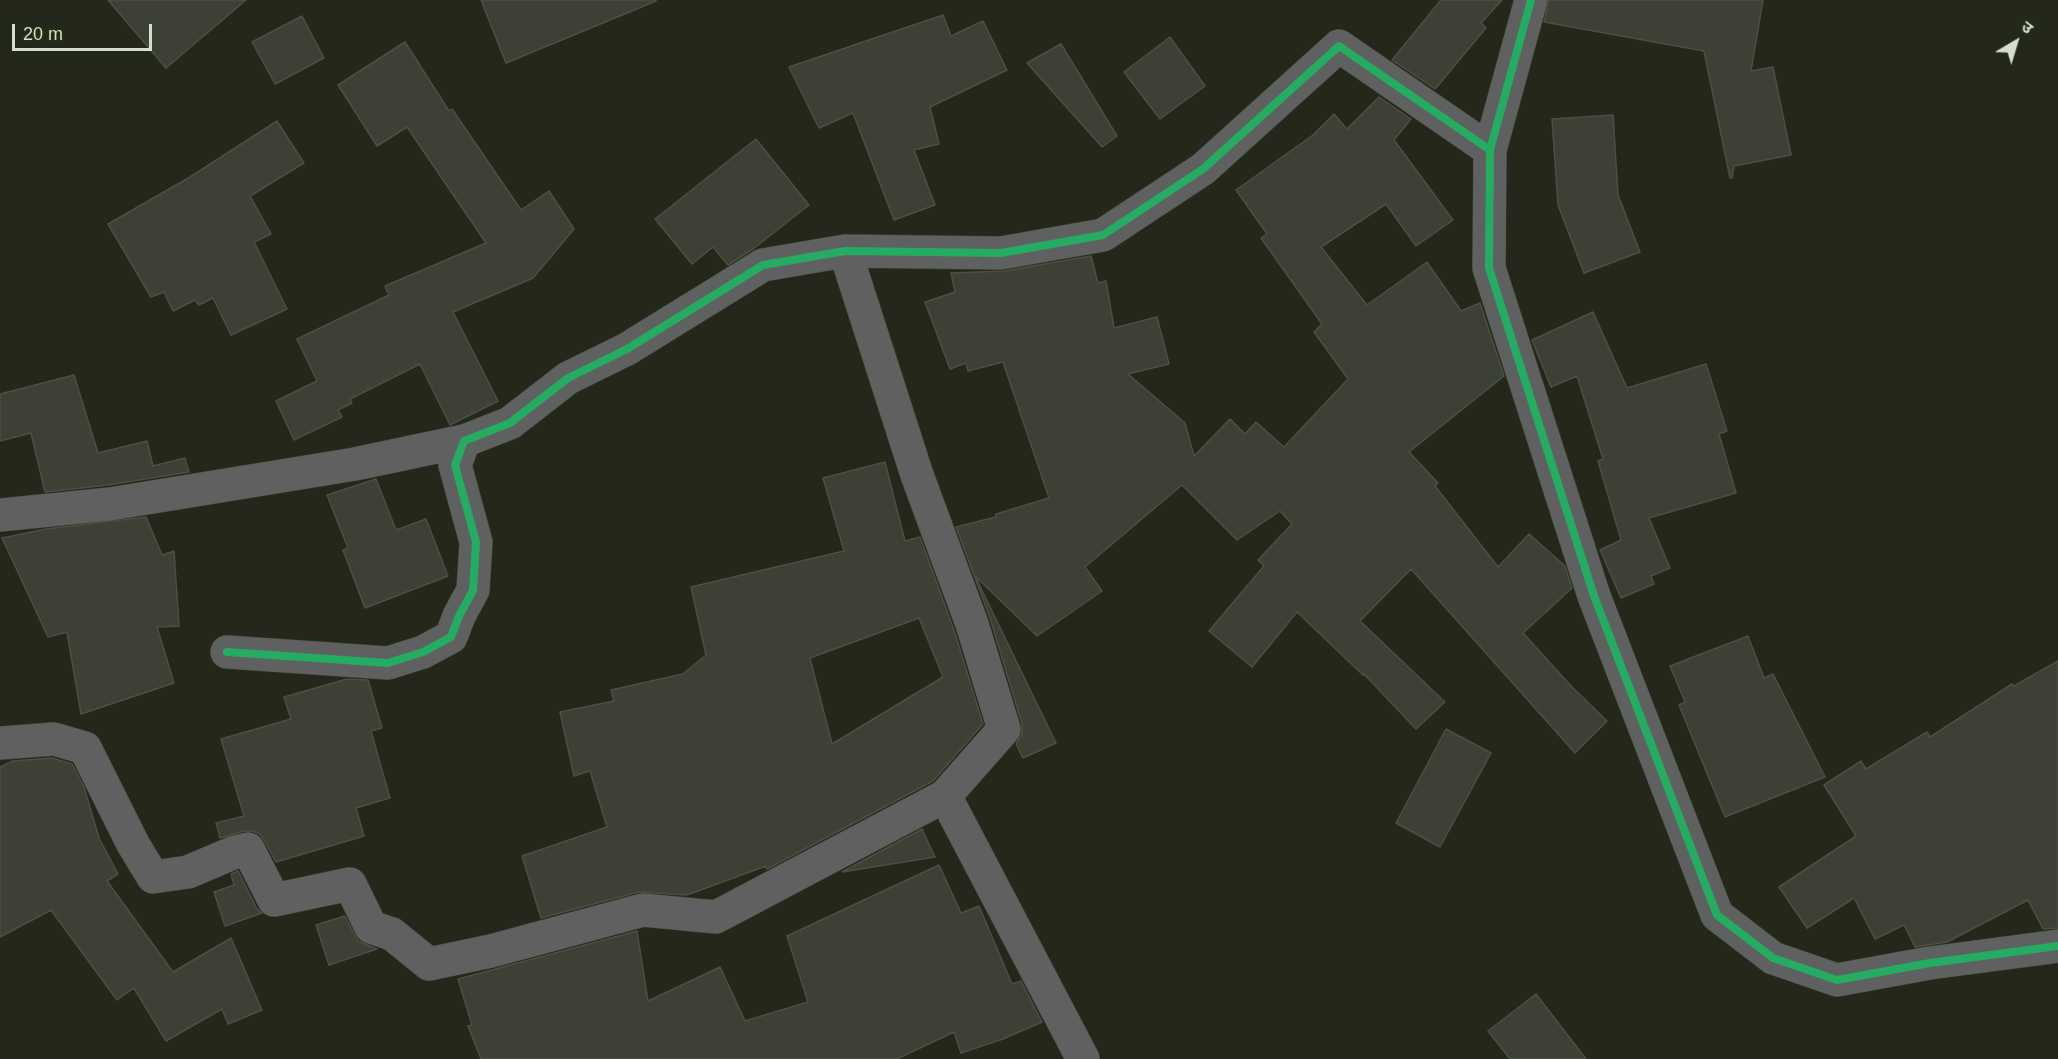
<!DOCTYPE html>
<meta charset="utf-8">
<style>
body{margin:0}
#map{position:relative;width:2058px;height:1059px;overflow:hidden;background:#23281a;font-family:Helvetica,"Noto Sans Devanagari",sans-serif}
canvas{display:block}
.north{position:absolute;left:1986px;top:12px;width:60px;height:60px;-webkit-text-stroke:4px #252e14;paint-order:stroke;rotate:38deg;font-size:16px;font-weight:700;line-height:24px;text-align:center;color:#d8dece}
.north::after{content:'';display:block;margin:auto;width:21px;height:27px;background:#d8dece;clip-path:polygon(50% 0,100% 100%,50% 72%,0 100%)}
.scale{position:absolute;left:12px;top:24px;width:140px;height:27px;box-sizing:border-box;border:3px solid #d8dece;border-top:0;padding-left:8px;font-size:18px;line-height:21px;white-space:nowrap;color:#d8dece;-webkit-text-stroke:4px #252e14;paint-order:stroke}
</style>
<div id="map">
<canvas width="2058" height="1059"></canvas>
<div class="north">उ</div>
<div class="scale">20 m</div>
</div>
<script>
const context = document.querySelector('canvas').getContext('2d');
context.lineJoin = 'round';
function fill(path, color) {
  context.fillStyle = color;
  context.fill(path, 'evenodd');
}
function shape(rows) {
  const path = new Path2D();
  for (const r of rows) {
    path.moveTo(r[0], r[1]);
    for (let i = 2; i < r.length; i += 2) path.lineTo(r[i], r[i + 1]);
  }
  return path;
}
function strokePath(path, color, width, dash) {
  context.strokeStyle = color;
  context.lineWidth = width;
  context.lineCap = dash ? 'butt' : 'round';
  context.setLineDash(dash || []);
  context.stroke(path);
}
const building = shape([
 [108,0,246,0,166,68,108,0],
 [481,0,656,0,656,1,506,63,481,0],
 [1441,0,1502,0,1481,23,1486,28,1435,89,1392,60,1441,0],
 [1549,0,1763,0,1751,71,1773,67,1791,155,1734,166,1732,178,1730,178,1704,51,1544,22,1549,0],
 [943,15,951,36,983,21,1007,70,930,107,939,144,914,150,935,205,894,220,853,113,819,128,789,67,943,15],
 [302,16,324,58,275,84,252,42,302,16],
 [1170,37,1205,86,1160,119,1124,72,1170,37],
 [405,42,449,111,452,109,521,210,549,191,574,229,533,278,453,312,498,401,450,425,420,364,350,399,352,403,338,410,342,417,294,440,276,401,317,381,297,339,389,295,385,286,486,243,407,127,377,146,338,85,405,42],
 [1061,44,1117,136,1102,147,1027,63,1061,44],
 [1379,97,1411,119,1394,140,1453,220,1416,246,1386,204,1321,247,1367,305,1427,262,1461,311,1480,303,1504,376,1409,452,1438,483,1435,486,1498,567,1529,534,1565,566,1572,588,1523,633,1571,686,1607,721,1575,753,1411,569,1360,621,1445,702,1416,729,1364,674,1363,675,1297,612,1252,667,1209,631,1264,566,1258,560,1292,524,1280,511,1237,540,1182,485,1085,567,1102,591,1037,636,975,576,1056,743,1023,758,1016,744,1022,734,1022,724,990,618,956,527,996,517,996,514,1049,498,1003,362,968,371,966,363,950,369,925,302,955,292,951,273,1004,271,1091,256,1098,283,1106,281,1114,328,1157,317,1169,364,1128,374,1185,423,1194,456,1230,419,1245,434,1256,422,1284,447,1348,379,1314,332,1322,324,1261,238,1267,234,1236,190,1313,135,1334,114,1347,129,1379,97],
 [1613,115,1618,195,1640,252,1584,273,1558,205,1552,119,1613,115],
 [277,121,304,163,250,196,271,234,254,242,287,309,231,335,213,298,199,305,195,300,173,311,164,292,151,297,108,224,190,177,277,121],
 [756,139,809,205,753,249,728,265,713,247,692,264,655,219,756,139],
 [1593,312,1627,388,1706,364,1727,431,1719,434,1736,493,1649,518,1670,568,1651,576,1654,584,1621,598,1600,550,1621,540,1598,461,1603,459,1577,376,1551,387,1532,340,1593,312],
 [74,375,98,453,147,441,153,466,185,458,189,472,108,485,45,492,31,433,0,441,0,394,74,375],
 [885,462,905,541,920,537,954,630,983,724,933,781,767,869,766,866,687,895,639,892,541,918,522,856,607,827,590,771,574,776,560,712,614,701,611,690,683,674,706,655,691,587,844,551,823,478,885,462],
 [919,618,943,677,832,744,810,658,919,618],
 [376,479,396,530,426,519,448,576,365,608,343,550,348,548,327,495,376,479],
 [146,517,162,555,174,551,179,626,157,627,174,683,81,714,67,632,48,637,2,538,46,529,146,517],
 [1748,636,1764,678,1773,674,1825,777,1725,817,1679,705,1685,702,1670,666,1748,636],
 [2058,661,2058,928,2043,929,2028,900,1947,942,1915,947,1904,925,1875,939,1854,898,1807,928,1779,887,1856,836,1824,785,1861,761,1866,769,1927,732,1930,737,2012,684,2014,686,2058,661],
 [347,679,368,680,382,728,371,731,390,798,356,808,364,836,276,862,264,840,260,834,252,831,244,831,220,838,216,823,244,816,221,739,291,719,284,697,347,679],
 [1446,729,1491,753,1440,847,1396,823,1446,729],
 [52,758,72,764,84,787,99,838,118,874,107,881,173,972,231,938,262,1010,228,1024,222,1009,166,1041,134,988,117,1000,51,910,0,937,0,767,13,761,52,758],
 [922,829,935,857,842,872,922,829],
 [939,865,961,913,979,906,1012,984,1021,981,1042,1022,1003,1039,961,1053,954,1032,897,1059,481,1059,468,1026,472,1025,458,979,637,931,648,1001,720,967,745,1021,808,1002,787,936,939,865],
 [238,871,257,909,262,913,225,926,214,892,234,885,231,874,238,871],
 [345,916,358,941,377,949,329,965,316,925,345,916],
 [1536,994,1586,1059,1510,1059,1488,1031,1536,994]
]);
fill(building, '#3c4035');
strokePath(building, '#4c5044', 1.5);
const minor = shape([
 [1531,0,1490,150,1489,268,1594,596,1717,915,1773,958,1837,980,1930,963,2058,946],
 [845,251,917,475,972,624,1004,729,945,796,1083,1059],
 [0,515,110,504,355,464,464,441],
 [227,652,388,663,423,652,451,637,459,616,473,590,476,542,455,465,464,441,510,423,568,378,627,349,763,265,845,251,1001,253,1103,235,1203,169,1339,46,1490,150],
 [0,743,54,739,85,748,133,844,153,877,188,872,235,852,248,849,274,900,350,884,371,927,392,934,429,964,491,951,643,910,716,917,945,796]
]);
strokePath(minor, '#3f4438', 34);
strokePath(minor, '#5f6060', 33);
strokePath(shape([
 [1531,0,1490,150,1489,268,1594,596,1717,915,1773,958,1837,980,1930,963,2058,946],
 [227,652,388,663,423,652,451,637,459,616,473,590,476,542,455,465,464,441,510,423,568,378,627,349,763,265,845,251,1001,253,1103,235,1203,169,1339,46,1490,150]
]), '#26ab63', 8);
</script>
